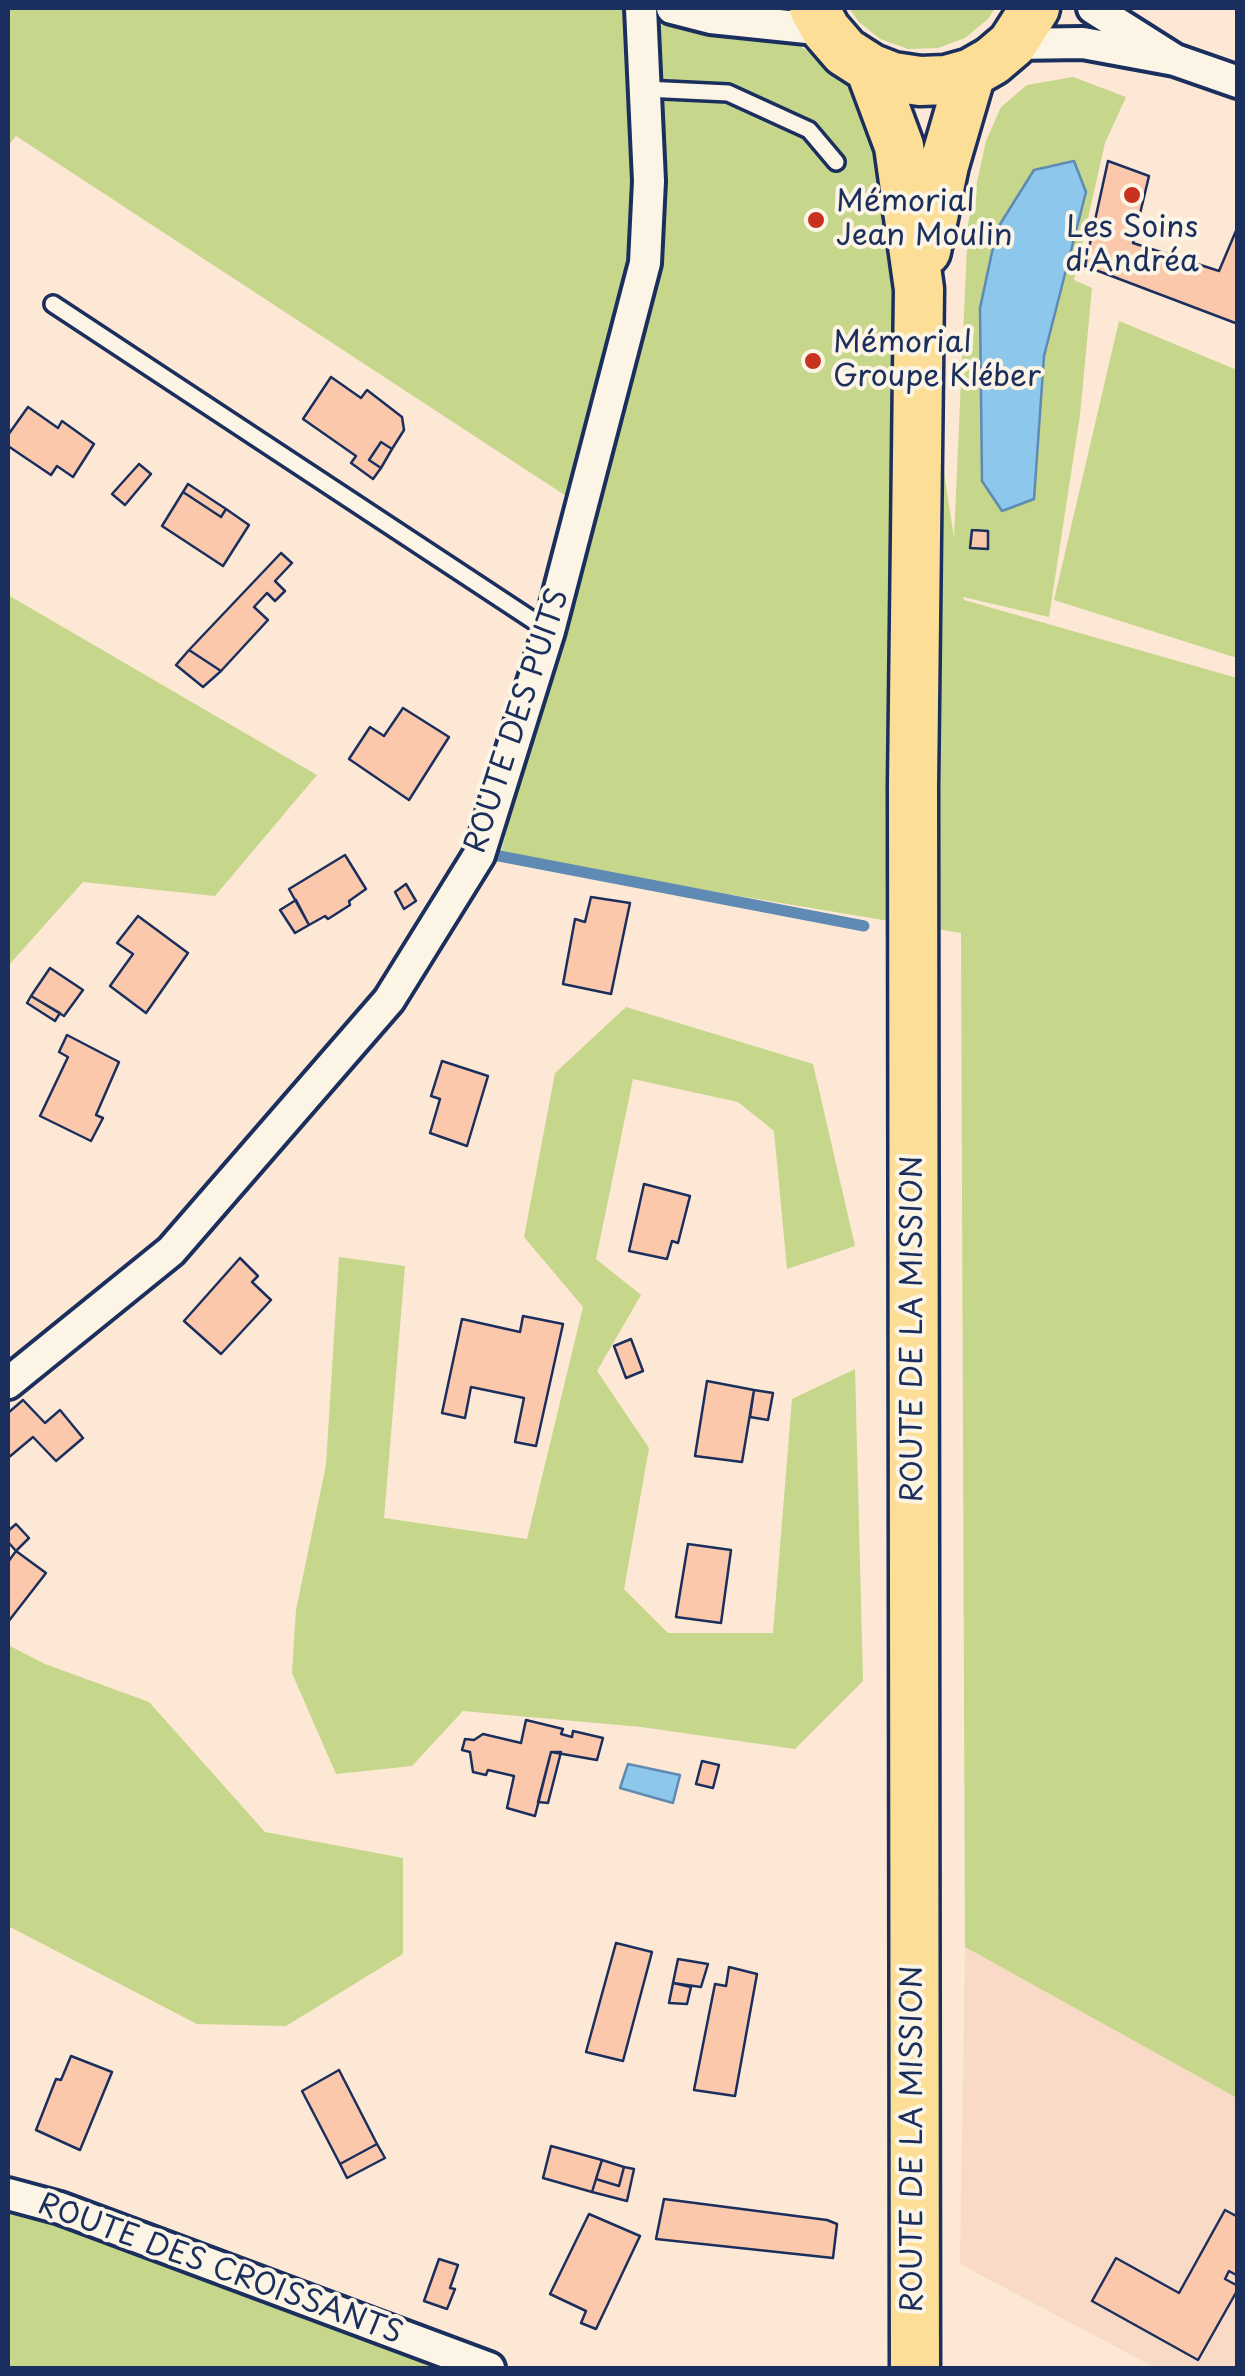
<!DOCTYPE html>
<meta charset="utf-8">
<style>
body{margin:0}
#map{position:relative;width:1245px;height:2376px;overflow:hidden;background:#fce8d4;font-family:"Playpen Sans",sans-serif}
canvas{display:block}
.frame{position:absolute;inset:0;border:10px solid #1b2f5e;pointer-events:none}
</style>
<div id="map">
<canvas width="1245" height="2376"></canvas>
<div class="frame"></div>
</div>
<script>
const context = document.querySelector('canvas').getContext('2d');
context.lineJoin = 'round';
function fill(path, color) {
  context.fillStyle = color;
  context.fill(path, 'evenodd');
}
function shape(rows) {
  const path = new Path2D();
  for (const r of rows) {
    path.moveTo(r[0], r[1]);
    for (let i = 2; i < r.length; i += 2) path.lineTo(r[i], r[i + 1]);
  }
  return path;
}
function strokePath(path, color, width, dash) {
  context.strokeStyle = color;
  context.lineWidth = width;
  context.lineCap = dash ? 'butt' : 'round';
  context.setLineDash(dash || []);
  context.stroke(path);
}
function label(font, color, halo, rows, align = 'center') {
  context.font = font + ' "Playpen Sans",sans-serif';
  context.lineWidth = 8;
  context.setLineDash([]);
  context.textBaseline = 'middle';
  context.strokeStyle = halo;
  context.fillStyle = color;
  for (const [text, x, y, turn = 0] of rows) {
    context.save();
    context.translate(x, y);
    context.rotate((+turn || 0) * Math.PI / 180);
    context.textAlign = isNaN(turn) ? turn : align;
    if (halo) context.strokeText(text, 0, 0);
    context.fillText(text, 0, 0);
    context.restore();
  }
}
fill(shape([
 [965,1947,1237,2098,1237,2368,1156,2368,960,2264]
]), '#f8dac6');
fill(shape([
 [8,8,751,8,890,115,954,538,968,224,986,141,1001,107,1027,85,1073,77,1126,97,1105,143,1074,280,1092,288,1080,415,1049,617,963,597,964,600,1237,678,1237,2098,965,1947,961,933,500,856,589,511,16,136,8,146],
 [1034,170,1086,192,1044,356,1034,499,982,481,980,308,997,229],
 [849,8,995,8,988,19,965,38,938,48,908,49,880,39,859,22],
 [1119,321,1237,370,1237,658,1054,600],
 [8,595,317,775,215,896,83,882,8,966],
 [626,1007,813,1064,855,1246,787,1269,774,1131,738,1102,633,1079,596,1259,641,1295,597,1371,649,1448,624,1589,668,1633,773,1633,792,1399,855,1369,863,1681,795,1749,641,1727,463,1711,412,1766,336,1774,292,1673,296,1610,326,1465,339,1257,405,1266,384,1518,527,1539,583,1307,524,1237,555,1073],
 [8,1645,45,1664,149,1702,265,1832,403,1858,403,1954,286,2026,197,2024,8,1926],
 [8,2206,21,2210,462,2368,8,2368]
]), '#c6d68b');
const water = shape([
 [1074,161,1086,192,1044,356,1034,499,1002,511,982,481,980,308,997,229,1034,170,1074,161],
 [628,1764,680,1775,673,1803,620,1788,628,1764]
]);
fill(water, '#8dc7ec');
strokePath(water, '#5f8ab3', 2.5);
strokePath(shape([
 [494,855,864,926]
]), '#5f8ab3', 11);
const building = shape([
 [1108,161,1149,176,1133,243,1219,271,1238,226,1238,324,1085,266,1108,161],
 [331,377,361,398,367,390,402,417,404,430,392,449,381,442,369,460,381,468,373,479,351,463,356,456,303,419,331,377],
 [28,407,58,428,62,421,94,444,73,477,57,466,51,475,8,446,8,435,28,407],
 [381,442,392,449,381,468,369,460,381,442],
 [139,464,151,474,125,505,112,494,139,464],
 [188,484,226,509,221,517,183,492,188,484],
 [183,492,221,517,226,509,249,525,223,566,162,526,183,492],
 [972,530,988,531,988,549,970,548,972,530],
 [281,553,292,563,275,581,285,591,275,601,267,593,254,607,268,620,221,671,189,650,281,553],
 [189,650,221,671,203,687,176,665,189,650],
 [403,708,449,737,409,800,349,759,370,727,384,736,403,708],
 [345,855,366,889,349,901,350,905,328,919,325,916,309,925,289,889,345,855],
 [406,884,416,901,404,909,395,892,406,884],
 [591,897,630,903,611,994,563,984,575,919,585,922,591,897],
 [296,900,309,925,295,933,280,910,296,900],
 [138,916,188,953,146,1013,110,986,133,954,117,943,138,916],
 [50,968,83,990,64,1016,31,996,50,968],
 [31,996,60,1013,55,1021,27,1003,31,996],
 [67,1035,119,1062,96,1115,103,1118,91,1141,40,1116,68,1057,59,1052,67,1035],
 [442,1061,488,1076,467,1146,430,1133,440,1099,431,1096,442,1061],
 [644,1184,690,1196,678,1243,672,1241,667,1259,629,1251,644,1184],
 [240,1258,258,1276,252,1282,271,1300,221,1354,184,1321,240,1258],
 [523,1316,563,1324,536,1446,515,1442,524,1398,471,1387,465,1418,442,1413,462,1319,520,1332,523,1316],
 [631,1339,643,1371,626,1378,614,1346,631,1339],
 [707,1381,754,1390,742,1462,695,1456,707,1381],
 [754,1390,773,1393,768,1420,750,1417,754,1390],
 [23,1400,45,1423,60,1410,83,1438,56,1461,33,1437,8,1458,8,1413,23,1400],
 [16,1524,29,1538,16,1551,8,1542,8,1531,16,1524],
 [688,1544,731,1550,721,1623,676,1617,688,1544],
 [16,1551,46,1573,8,1622,8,1562,16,1551],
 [526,1720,563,1729,561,1734,572,1737,573,1731,603,1738,597,1760,551,1752,535,1816,507,1808,514,1776,488,1770,486,1775,473,1772,470,1752,462,1750,465,1739,474,1740,483,1734,521,1743,526,1720],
 [551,1752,561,1752,548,1803,538,1802,551,1752],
 [702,1761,719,1765,713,1788,696,1784,702,1761],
 [616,1943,652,1952,623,2061,586,2052,616,1943],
 [678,1959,708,1964,701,1987,673,1983,678,1959],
 [729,1967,757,1974,735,2096,694,2090,715,1984,726,1986,729,1967],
 [673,1983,691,1987,687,2004,669,2003,673,1983],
 [71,2056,112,2072,80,2150,36,2130,56,2079,61,2080,71,2056],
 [339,2070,377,2144,340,2164,302,2091,339,2070],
 [377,2144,385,2158,347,2178,340,2164,377,2144],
 [551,2146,602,2160,592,2192,543,2178,551,2146],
 [602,2160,624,2167,619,2186,596,2179,602,2160],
 [624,2167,634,2169,627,2201,592,2192,596,2179,619,2186,624,2167],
 [664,2199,827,2220,837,2224,833,2258,656,2239,664,2199],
 [1225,2210,1238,2217,1238,2276,1229,2271,1225,2279,1238,2286,1238,2289,1198,2360,1092,2301,1116,2258,1179,2293,1225,2210],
 [589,2214,640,2236,596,2329,581,2323,586,2311,550,2294,589,2214],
 [439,2259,458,2265,450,2288,455,2289,447,2309,424,2301,439,2259]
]);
fill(building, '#fcc8ac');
strokePath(building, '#1b2f5e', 2.5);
const lane = shape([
 [645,89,728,93,809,130,836,162],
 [53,304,549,631]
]);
const street = shape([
 [672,8,711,18,826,30],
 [1093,8,1175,60,1238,82],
 [1012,44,1083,43,1175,60],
 [8,1383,171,1251,389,1000,479,855,549,631,645,263,649,181,641,8],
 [8,2194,60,2208,489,2368]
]);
const primary = shape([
 [814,8,826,30,845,52,870,68,893,77,920,81,946,80,971,73,992,61,1012,44,1035,8],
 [870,68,899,146,919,289,913,785,915,2368],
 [926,251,944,165,971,73]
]);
strokePath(lane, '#1b2f5e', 22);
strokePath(street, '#1b2f5e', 38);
strokePath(primary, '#1b2f5e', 55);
strokePath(lane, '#fcf5e5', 15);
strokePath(street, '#fcf5e5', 30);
strokePath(primary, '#fdde96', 48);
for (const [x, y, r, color] of [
 [1132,195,10,"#c8321e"],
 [816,220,10,"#c8321e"],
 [813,361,10,"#c8321e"]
]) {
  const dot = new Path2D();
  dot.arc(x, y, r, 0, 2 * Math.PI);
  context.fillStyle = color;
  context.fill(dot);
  strokePath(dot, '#fcf5e5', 4);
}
label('30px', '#1b2f5e', '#fcf5e5', [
 ["Mémorial",836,203],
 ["Jean Moulin",836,237],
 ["Les Soins",1132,229,"center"],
 ["d'Andréa",1132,263,"center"],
 ["Mémorial",833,344],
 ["Groupe Kléber",833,378]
], 'left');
label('30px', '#1b2f5e', '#fcf5e5', [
 ["ROUTE DES PUITS",518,721,-72],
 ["ROUTE DE LA MISSION",914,1329,-90],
 ["ROUTE DE LA MISSION",914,2139,-90],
 ["ROUTE DES CROISSANTS",220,2270,20]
]);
</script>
